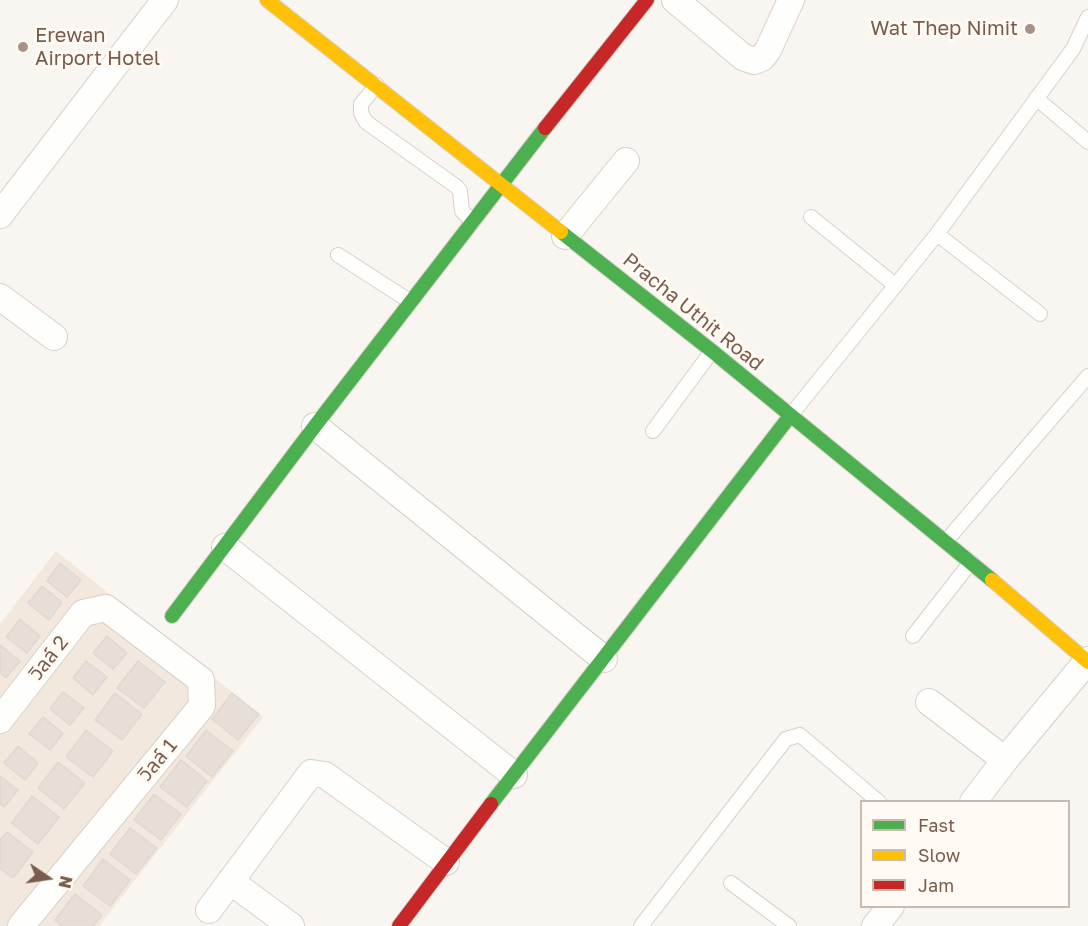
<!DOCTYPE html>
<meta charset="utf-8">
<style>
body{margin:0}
#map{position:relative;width:1088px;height:926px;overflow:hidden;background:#f9f5f0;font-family:"Golos Text",sans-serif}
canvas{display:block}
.legend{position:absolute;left:860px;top:800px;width:210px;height:108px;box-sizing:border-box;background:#fffaf3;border:2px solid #cabbb1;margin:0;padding:8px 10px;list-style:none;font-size:18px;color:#7a5c4d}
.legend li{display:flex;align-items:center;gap:12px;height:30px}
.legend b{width:30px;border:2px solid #cabbb1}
.north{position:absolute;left:18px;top:848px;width:60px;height:60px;-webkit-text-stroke:4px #fffaf3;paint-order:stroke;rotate:103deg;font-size:16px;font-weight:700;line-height:24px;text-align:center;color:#7a5c4d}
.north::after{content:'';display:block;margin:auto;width:21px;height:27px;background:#7a5c4d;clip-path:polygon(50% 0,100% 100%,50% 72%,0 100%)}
</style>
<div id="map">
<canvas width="1088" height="926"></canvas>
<ul class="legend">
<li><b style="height:8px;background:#4caf50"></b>Fast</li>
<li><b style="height:8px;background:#ffc107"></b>Slow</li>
<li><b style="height:8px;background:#c62828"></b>Jam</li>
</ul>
<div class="north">N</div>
</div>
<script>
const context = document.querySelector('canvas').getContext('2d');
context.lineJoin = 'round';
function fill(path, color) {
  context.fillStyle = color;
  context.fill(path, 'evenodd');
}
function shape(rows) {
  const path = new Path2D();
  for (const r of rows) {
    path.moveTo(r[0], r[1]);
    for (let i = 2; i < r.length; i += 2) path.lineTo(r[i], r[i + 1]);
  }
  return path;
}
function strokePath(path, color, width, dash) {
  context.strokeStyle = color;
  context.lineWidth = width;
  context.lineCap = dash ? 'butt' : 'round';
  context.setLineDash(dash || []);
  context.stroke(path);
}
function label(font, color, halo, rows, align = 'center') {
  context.font = font + ' "Golos Text","Noto Sans Thai",sans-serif';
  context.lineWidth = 6;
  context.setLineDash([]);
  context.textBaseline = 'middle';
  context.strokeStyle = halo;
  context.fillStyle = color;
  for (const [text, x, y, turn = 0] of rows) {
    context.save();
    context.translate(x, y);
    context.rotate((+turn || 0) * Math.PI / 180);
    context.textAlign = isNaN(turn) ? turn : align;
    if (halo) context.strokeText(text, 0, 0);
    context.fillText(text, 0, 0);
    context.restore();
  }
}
fill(shape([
 [56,551,263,717,99,926,0,926,0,624]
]), '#f2e8de');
const building = shape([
 [60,563,81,580,67,597,47,581,60,563],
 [42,586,62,602,49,620,28,603,42,586],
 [20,619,40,636,27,653,6,637,20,619],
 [107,636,127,653,113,669,93,653,107,636],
 [0,645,20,661,6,678,0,673,0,645],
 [86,661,107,677,93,695,73,678,86,661],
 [138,661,165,682,144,708,117,688,138,661],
 [63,692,84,708,70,725,50,709,63,692],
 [115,693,142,714,122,740,95,720,115,693],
 [232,693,259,714,238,740,212,719,232,693],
 [43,717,63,733,50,750,29,734,43,717],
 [86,730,113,751,93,777,66,757,86,730],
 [206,730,233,751,212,777,186,756,206,730],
 [18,746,38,763,25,780,4,763,18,746],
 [181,760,207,781,187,807,160,787,181,760],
 [58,762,85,783,64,809,38,788,58,762],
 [0,776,18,790,4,807,0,804,0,776],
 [154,794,181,814,161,840,134,820,154,794],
 [32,796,59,817,38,844,12,823,32,796],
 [130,828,157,848,136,874,110,854,130,828],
 [7,832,33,852,13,878,0,868,0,840,7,832],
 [103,859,130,880,110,906,83,886,103,859],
 [75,894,102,915,93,926,62,926,55,920,75,894]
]);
fill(building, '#e6ded7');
strokePath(building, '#e2d8d2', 1.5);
const lane = shape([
 [377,85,361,104,361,113,366,122,457,187,460,191,462,211,473,222],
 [1036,98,1088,142],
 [811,217,895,285],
 [937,234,1040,314],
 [338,255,411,302],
 [790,416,937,234,1073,49,1088,17],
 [653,431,712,351],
 [946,541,1088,376],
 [913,636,971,562],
 [731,883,789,926],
 [641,926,786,739,800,735,879,802]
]);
const street = shape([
 [675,0,743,57,754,61,762,58,768,50,791,0],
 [0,215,165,0],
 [565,236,626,161],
 [0,297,54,337],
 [315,426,604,659],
 [225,547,514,775],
 [929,702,1005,760],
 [0,720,83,613,106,608,201,680,202,706,21,926],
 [973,802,1005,760,1088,660],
 [230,881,291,926],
 [209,910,311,773,325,775,446,862],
 [875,926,891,906]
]);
const fast = shape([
 [561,232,712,351,992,580],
 [172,616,315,426,545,128],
 [491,804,790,416]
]);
const slow = shape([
 [267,0,561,232],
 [992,580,1088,662]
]);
const jam = shape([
 [545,128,647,0],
 [399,926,491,804]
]);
strokePath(lane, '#d7d1cb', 16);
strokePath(street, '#d7d1cb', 28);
strokePath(fast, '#d9d2cb', 16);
strokePath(slow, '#d9d2cb', 16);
strokePath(jam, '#d9d2cb', 16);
strokePath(lane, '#fefefd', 14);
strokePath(street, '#fefefd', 26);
strokePath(fast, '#4caf50', 14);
strokePath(slow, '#ffc107', 14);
strokePath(jam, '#c62828', 14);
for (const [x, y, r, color] of [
 [1030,29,6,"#a69286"],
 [23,47,6,"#a69286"]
]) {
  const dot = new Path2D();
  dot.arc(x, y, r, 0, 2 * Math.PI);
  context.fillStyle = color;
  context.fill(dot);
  strokePath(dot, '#fffaf3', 2);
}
label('20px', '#7a5c4d', '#fffaf3', [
 ["Wat Thep Nimit",1018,29],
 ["Erewan",35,36,"left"],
 ["Airport Hotel",35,59,"left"]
], 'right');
label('20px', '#7a5c4d', '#fffaf3', [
 ["Pracha Uthit Road",693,312,39],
 ["วิลล์ 2",49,658,-52],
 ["วิลล์ 1",158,760,-50]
]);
</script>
